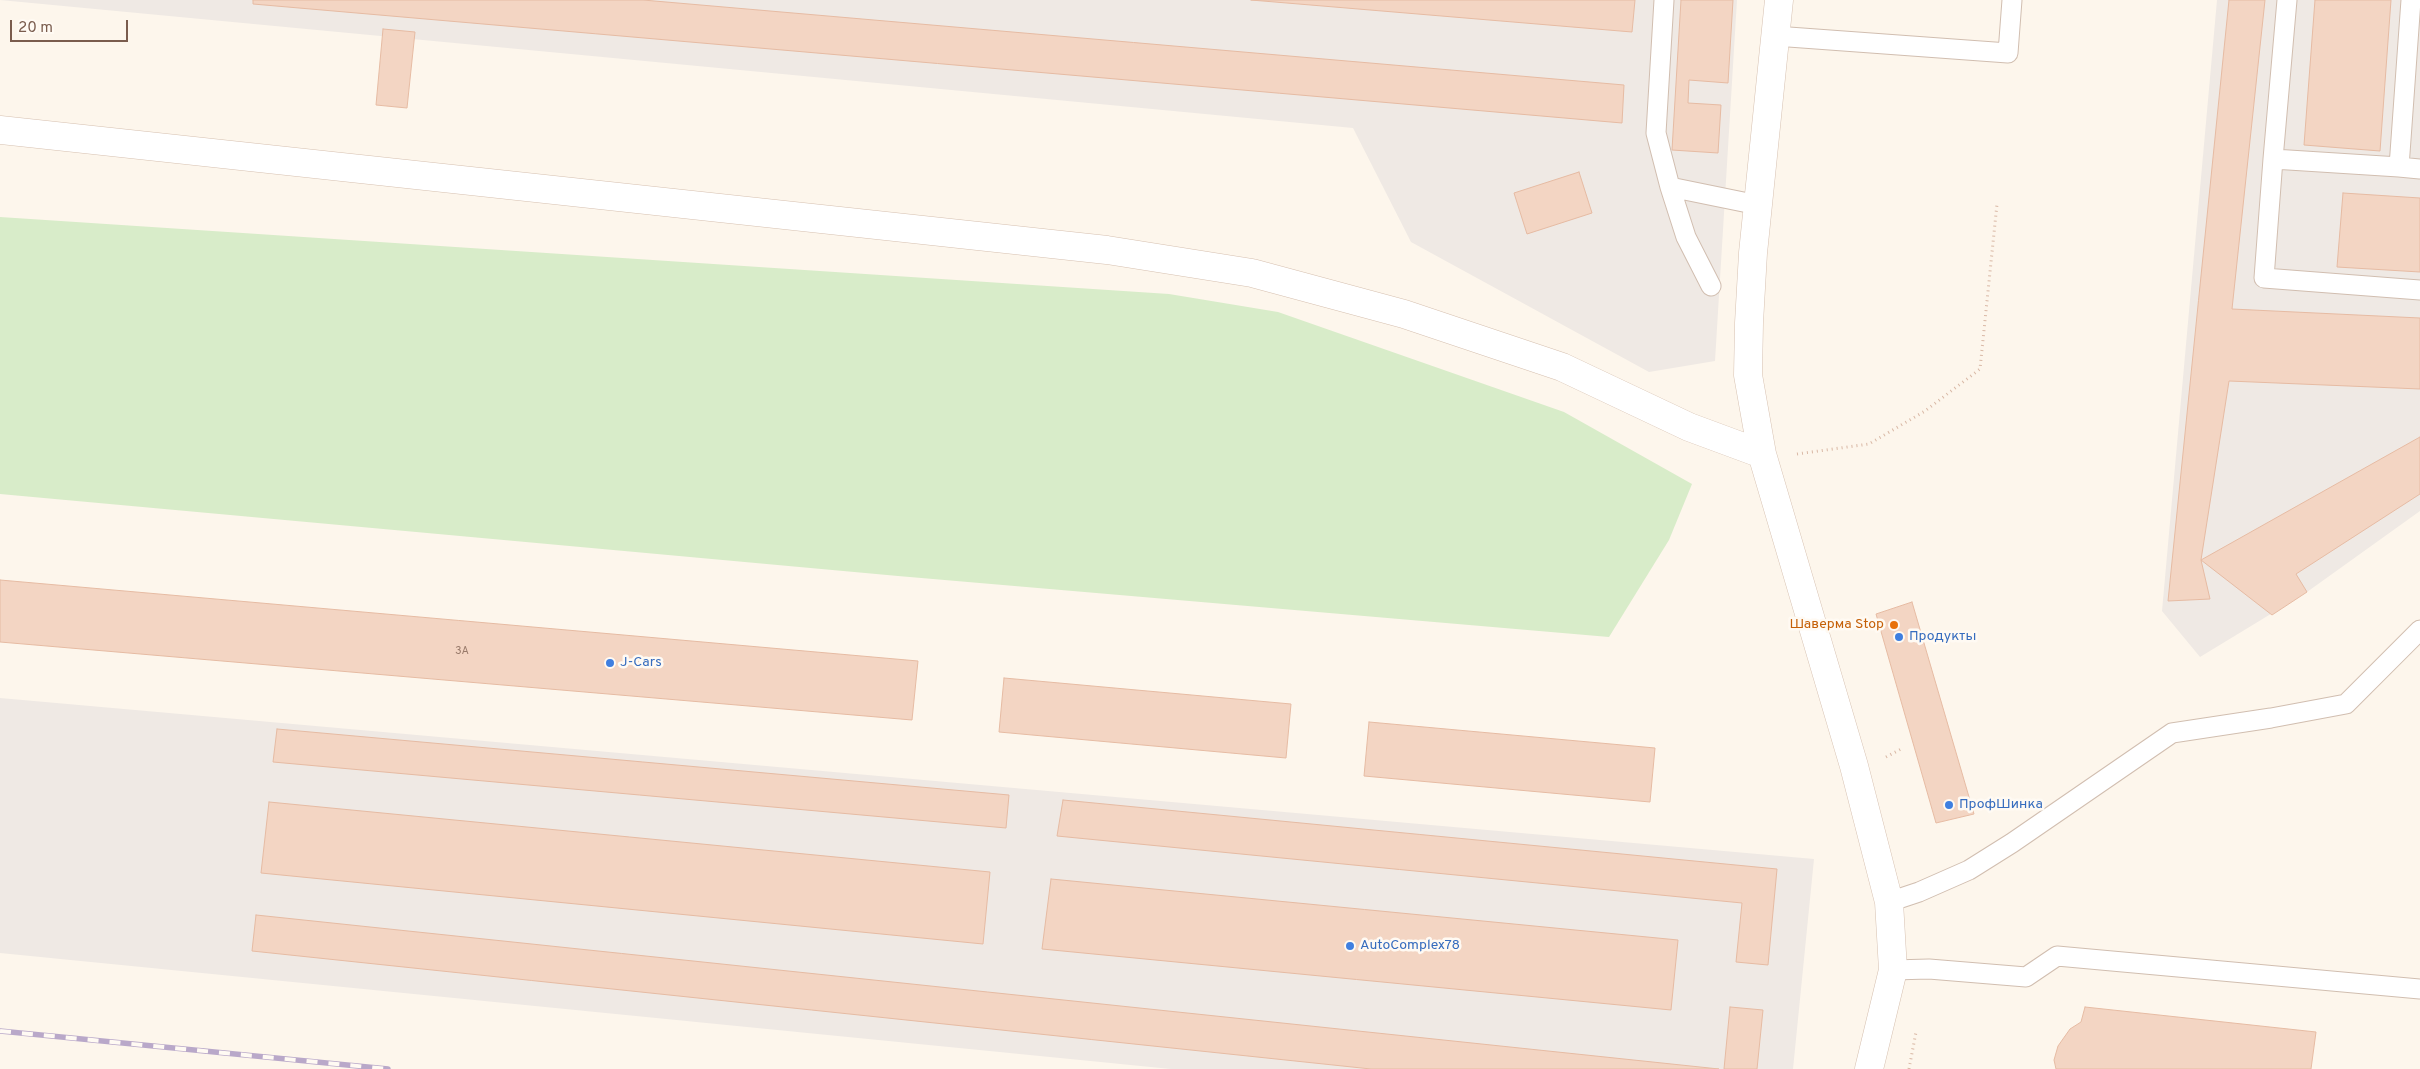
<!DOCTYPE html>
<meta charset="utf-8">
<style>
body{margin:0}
#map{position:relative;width:2420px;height:1069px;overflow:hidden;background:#fdf6ec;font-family:Overpass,sans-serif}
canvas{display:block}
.scale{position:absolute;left:10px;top:20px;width:118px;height:22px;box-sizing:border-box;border:2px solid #7a5c4d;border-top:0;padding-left:6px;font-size:15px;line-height:18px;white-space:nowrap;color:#7a5c4d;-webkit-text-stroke:4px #fffaf3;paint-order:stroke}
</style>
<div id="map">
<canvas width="2420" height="1069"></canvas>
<div class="scale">20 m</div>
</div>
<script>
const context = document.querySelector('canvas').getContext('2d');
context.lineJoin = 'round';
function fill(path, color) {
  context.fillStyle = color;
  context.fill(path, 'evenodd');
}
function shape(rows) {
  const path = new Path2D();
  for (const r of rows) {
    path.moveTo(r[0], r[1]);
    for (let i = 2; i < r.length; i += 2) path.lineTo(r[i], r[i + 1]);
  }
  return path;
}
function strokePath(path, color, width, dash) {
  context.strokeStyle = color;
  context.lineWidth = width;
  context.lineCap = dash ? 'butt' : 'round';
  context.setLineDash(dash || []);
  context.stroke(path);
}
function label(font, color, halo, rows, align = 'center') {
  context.font = font + ' Overpass,sans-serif';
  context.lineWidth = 5;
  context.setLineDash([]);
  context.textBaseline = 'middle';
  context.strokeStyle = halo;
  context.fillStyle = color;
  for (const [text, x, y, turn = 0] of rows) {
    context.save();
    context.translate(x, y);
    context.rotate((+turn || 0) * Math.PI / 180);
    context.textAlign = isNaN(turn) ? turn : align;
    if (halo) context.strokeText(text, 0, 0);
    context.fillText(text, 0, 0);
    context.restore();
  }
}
fill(shape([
 [0,0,1737,0,1715,361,1649,372,1411,242,1353,128],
 [2217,0,2420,0,2420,511,2307,592,2200,657,2162,611],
 [0,698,1814,859,1793,1069,1171,1069,0,953]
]), '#efe9e4');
fill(shape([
 [0,217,1169,294,1278,312,1564,412,1692,484,1669,540,1609,637,898,576,0,494]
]), '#d8ecc9');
const building = shape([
 [253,0,643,0,1624,85,1622,123,253,4,253,0],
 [1251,0,1635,0,1632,32,1251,0],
 [1681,0,1733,0,1728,83,1689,80,1688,103,1721,105,1718,153,1672,150,1681,0],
 [2229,0,2265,0,2232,309,2420,318,2420,389,2229,381,2201,560,2210,599,2168,601,2229,0],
 [2315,0,2391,0,2380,151,2304,145,2315,0],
 [383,29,415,32,407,108,376,105,383,29],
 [1579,172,1592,213,1527,234,1514,193,1579,172],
 [2343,193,2420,198,2420,272,2337,267,2343,193],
 [2420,437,2420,494,2296,574,2307,592,2272,615,2201,560,2420,437],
 [0,580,918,661,912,720,0,642,0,580],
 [1912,602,1974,814,1936,823,1876,614,1912,602],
 [1004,678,1291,704,1286,758,999,732,1004,678],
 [1369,722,1655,748,1650,802,1364,776,1369,722],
 [277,729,1009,795,1006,828,273,762,277,729],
 [1063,800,1777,869,1768,965,1736,962,1742,903,1057,836,1063,800],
 [269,802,990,872,983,944,261,873,269,802],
 [1051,879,1678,940,1671,1010,1042,949,1051,879],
 [256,915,1719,1069,1371,1069,252,951,256,915],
 [1730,1007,1763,1010,1757,1069,1724,1069,1730,1007],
 [2085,1007,2316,1032,2311,1069,2056,1069,2054,1060,2058,1046,2070,1029,2081,1022,2085,1007]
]);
fill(building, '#f3d5c3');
strokePath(building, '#e6bba3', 1);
const lane = shape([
 [1664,0,1656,133,1670,187,1686,237,1711,286],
 [2287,0,2273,159,2399,167],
 [2411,0,2399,167,2420,169],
 [1775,36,2008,53,2012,0],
 [2273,159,2264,278,2420,290],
 [1670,187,1758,205],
 [1889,902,1919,892,1969,870,2012,843,2172,733,2271,718,2346,704,2420,630],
 [1893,970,1929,969,2026,977,2057,956,2420,989]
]);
const secondary = shape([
 [1779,0,1753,253,1749,323,1748,375,1762,454,1854,766,1889,902,1893,970,1869,1069],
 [0,130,1107,250,1252,273,1404,314,1562,367,1689,427,1762,454]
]);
strokePath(lane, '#d1beb0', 21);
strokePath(secondary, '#d6c0b0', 29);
strokePath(shape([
 [1797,454,1869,444,1925,411,1980,369,1997,204],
 [1886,757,1903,748],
 [1909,1069,1916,1032]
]), '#d9b8a5', 3, [1, 4]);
strokePath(lane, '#fff', 19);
strokePath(secondary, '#fff', 28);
const rail = shape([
 [0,1031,388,1069]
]);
strokePath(rail, '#b9a8c9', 5.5);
strokePath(rail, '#fffaf3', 4, [11]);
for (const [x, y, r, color] of [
 [1894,625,5,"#e8710a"],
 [1899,637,5,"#3f7fe0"],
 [610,663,5,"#3f7fe0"],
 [1949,805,5,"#3f7fe0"],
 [1350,946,5,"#3f7fe0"]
]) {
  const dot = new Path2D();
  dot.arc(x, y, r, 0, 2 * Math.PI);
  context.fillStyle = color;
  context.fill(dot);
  strokePath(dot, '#fffaf3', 2);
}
label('11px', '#987a6a', null, [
 ["3А",462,652]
]);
label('14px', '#c56008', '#fffaf3', [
 ["Шаверма Stop",1884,625]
], 'right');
label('14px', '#366cbe', '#fffaf3', [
 ["Продукты",1909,637],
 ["J-Cars",620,663],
 ["ПрофШинка",1959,805],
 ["AutoComplex78",1360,946]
], 'left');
</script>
